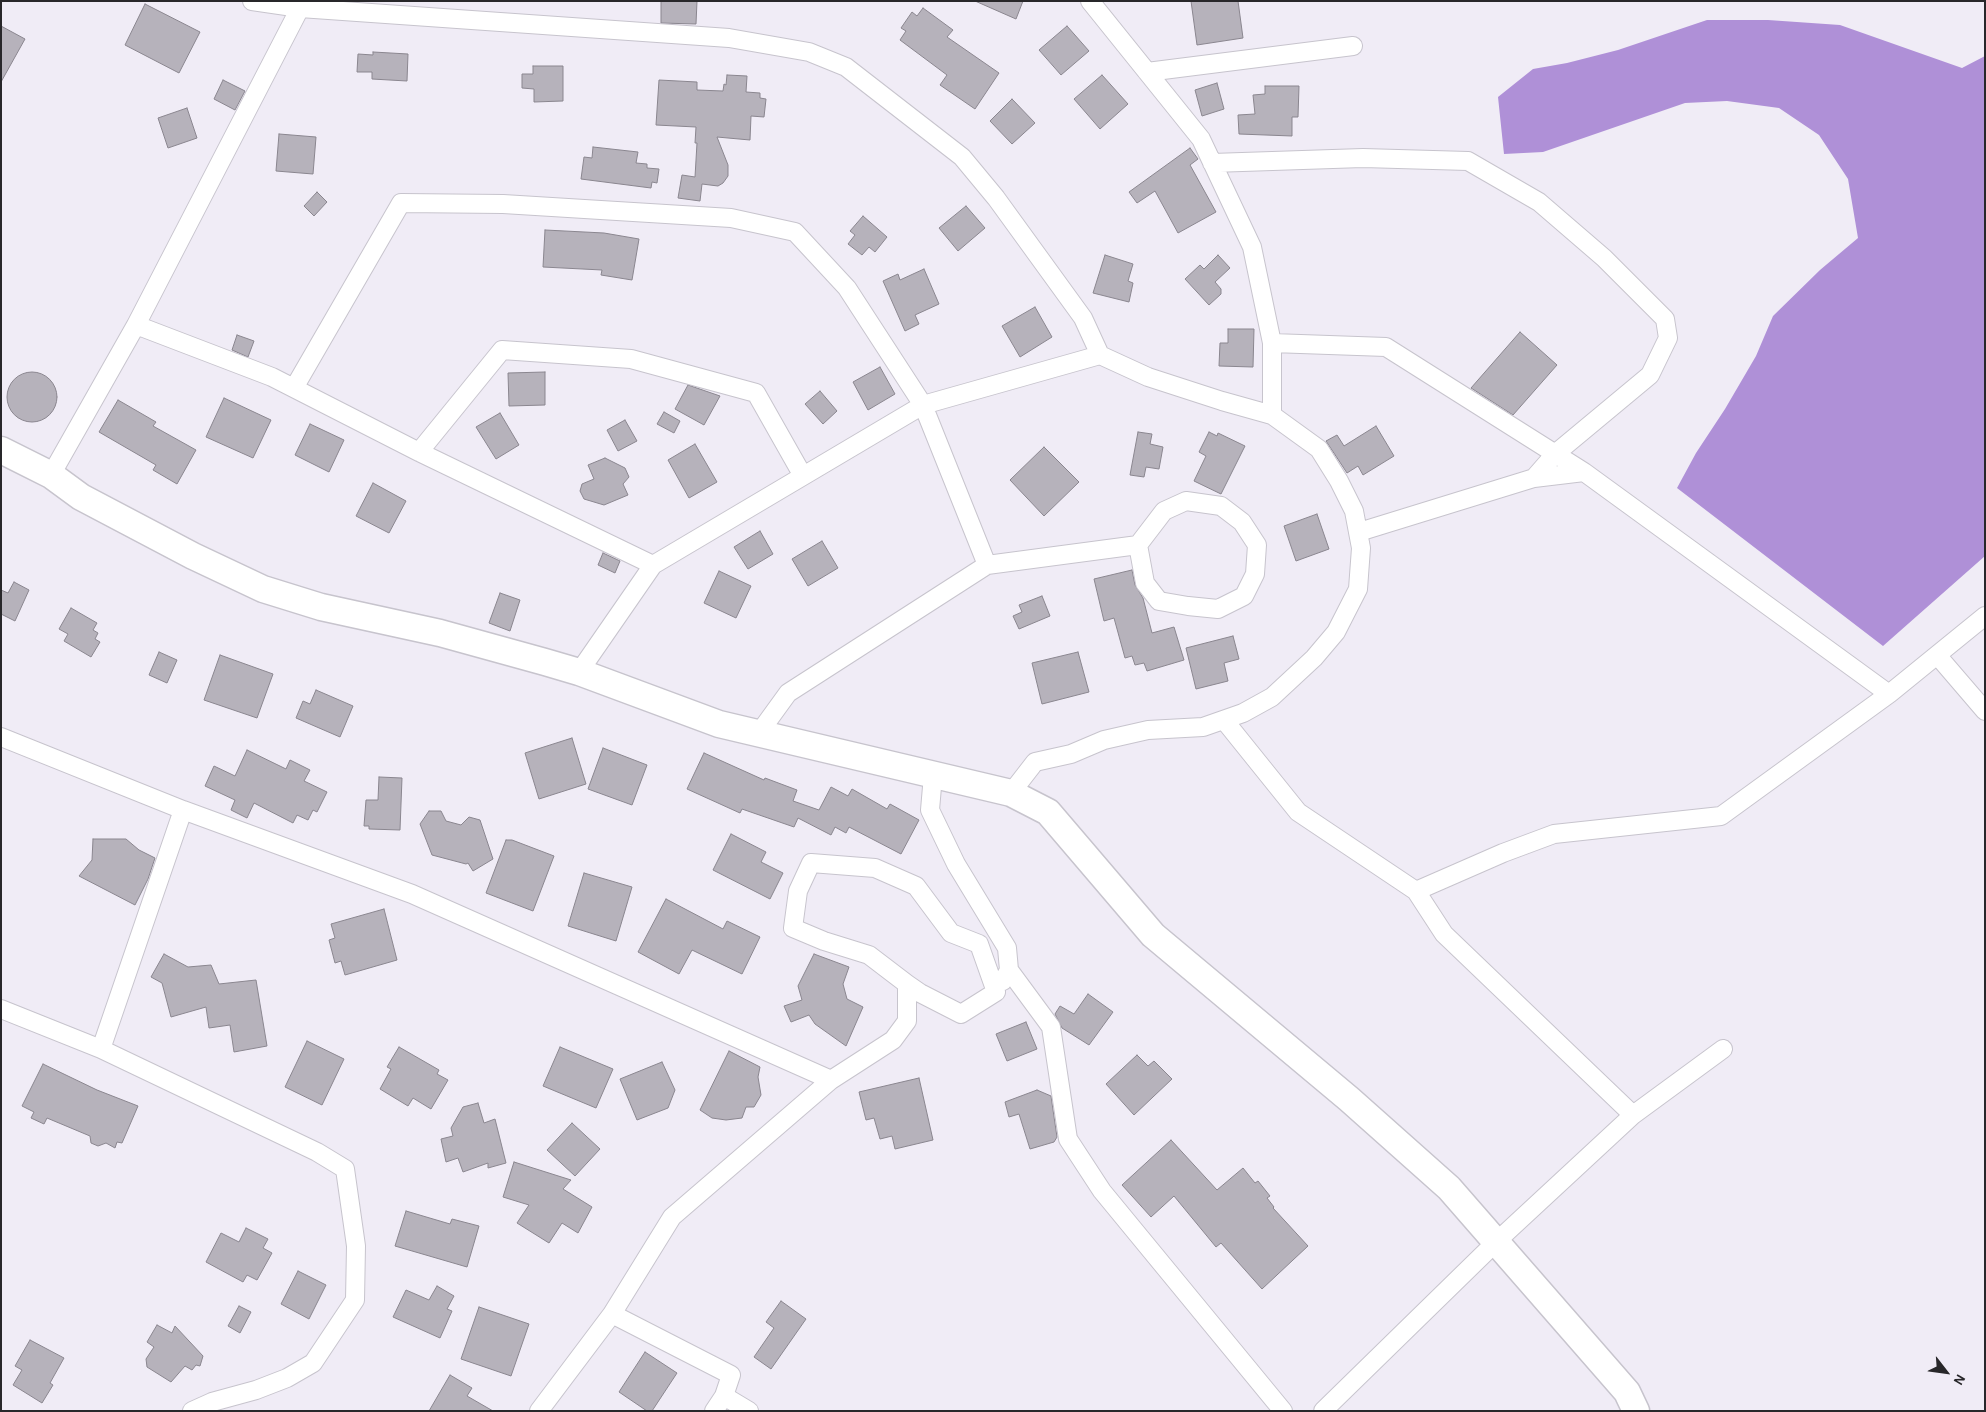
<!DOCTYPE html>
<style>
body{margin:0}
#map{position:relative;width:1986px;height:1412px;overflow:hidden;background:#f0ecf6;font-family:"Alegreya Sans",sans-serif}
canvas{display:block}
.frame{position:absolute;inset:0;border:2px solid #28272a;pointer-events:none}
.north{position:absolute;left:1921px;top:1347px;width:50px;height:50px;-webkit-text-stroke:4px #f0ecf6;paint-order:stroke;rotate:120deg;font-size:14px;font-weight:700;line-height:20px;text-align:center;color:#28272a}
.north::after{content:'';display:block;margin:auto;width:18px;height:22px;background:#28272a;clip-path:polygon(50% 0,100% 100%,50% 72%,0 100%)}
</style>
<div id="map">
<canvas width="1986" height="1412"></canvas>
<div class="frame"></div>
<div class="north">N</div>
</div>
<script>
const context = document.querySelector('canvas').getContext('2d');
context.lineJoin = 'round';
function fill(path, color) {
  context.fillStyle = color;
  context.fill(path, 'evenodd');
}
function shape(rows) {
  const path = new Path2D();
  for (const r of rows) {
    if (r.length === 3) {
      path.moveTo(r[0] + r[2], r[1]);
      path.arc(r[0], r[1], r[2], 0, 2 * Math.PI);
      continue;
    }
    path.moveTo(r[0], r[1]);
    for (let i = 2; i < r.length; i += 2) path.lineTo(r[i], r[i + 1]);
  }
  return path;
}
function strokePath(path, color, width, dash) {
  context.strokeStyle = color;
  context.lineWidth = width;
  context.lineCap = dash ? 'butt' : 'round';
  context.setLineDash(dash || []);
  context.stroke(path);
}
fill(shape([
 [1707,20,1768,20,1840,25,1962,68,1985,56,1985,556,1883,646,1677,488,1696,453,1725,409,1756,356,1773,316,1820,270,1858,238,1848,179,1819,135,1779,108,1727,101,1685,103,1543,152,1504,154,1498,97,1533,69,1567,63,1618,50]
]), '#af90d7');
const building = shape([
 [661,1,697,1,696,24,661,23,661,1],
 [975,1,1023,1,1016,19,975,1],
 [1191,1,1238,1,1243,38,1197,45,1191,1],
 [145,4,200,32,179,73,125,45,145,4],
 [923,8,953,30,947,37,999,73,975,109,940,85,947,75,900,40,906,31,901,28,912,12,917,16,923,8],
 [1,26,25,39,1,82,1,26],
 [1067,26,1089,51,1061,75,1039,50,1067,26],
 [373,52,408,54,407,81,372,79,372,72,357,72,358,54,373,55,373,52],
 [533,66,563,66,563,101,534,102,534,89,522,88,522,74,533,74,533,66],
 [727,75,747,76,746,92,760,93,760,98,766,99,764,117,751,116,750,140,717,137,728,165,728,176,723,183,718,186,702,184,700,201,678,198,682,175,695,177,697,143,695,143,696,127,656,125,659,80,697,82,697,90,723,91,724,84,726,85,727,75],
 [1102,75,1128,104,1100,129,1074,99,1102,75],
 [223,80,245,91,235,110,214,99,223,80],
 [1217,83,1224,109,1202,116,1195,90,1217,83],
 [1265,86,1299,86,1298,117,1292,117,1292,136,1239,134,1238,115,1255,114,1253,95,1265,94,1265,86],
 [1012,99,1035,123,1012,144,990,121,1012,99],
 [187,108,197,138,168,148,158,118,187,108],
 [279,134,316,137,313,174,276,171,279,134],
 [593,147,638,152,636,163,647,164,647,168,659,169,657,183,652,182,651,188,581,179,584,157,592,158,593,147],
 [1190,148,1198,159,1190,165,1216,212,1178,233,1155,191,1137,203,1129,192,1190,148],
 [317,192,327,202,314,216,304,206,317,192],
 [966,206,985,228,958,251,939,228,966,206],
 [863,216,887,237,875,252,869,247,862,255,848,244,855,235,850,231,863,216],
 [545,230,604,233,639,239,632,280,601,275,602,270,543,267,545,230],
 [1105,255,1133,264,1128,281,1133,283,1129,302,1093,293,1105,255],
 [1218,255,1230,268,1215,282,1221,289,1221,294,1209,305,1185,279,1200,265,1204,269,1218,255],
 [924,269,939,304,915,315,919,324,905,331,883,281,898,274,900,280,924,269],
 [1035,307,1052,337,1020,357,1002,326,1035,307],
 [1228,329,1254,329,1253,367,1219,366,1220,343,1228,343,1228,329],
 [1520,332,1557,365,1513,415,1471,388,1520,332],
 [237,335,254,341,248,357,232,350,237,335],
 [880,367,895,394,868,410,853,382,880,367],
 [32,397,25],
 [545,372,545,405,509,406,508,373,545,372],
 [688,385,720,396,704,425,675,409,688,385],
 [820,391,837,411,823,424,805,404,820,391],
 [224,398,271,420,253,458,206,437,224,398],
 [118,400,156,422,153,426,196,450,177,484,153,470,156,465,99,432,118,400],
 [664,412,680,421,674,433,657,424,664,412],
 [500,413,519,445,496,459,476,427,500,413],
 [625,420,637,441,618,451,607,430,625,420],
 [310,424,344,440,329,472,295,455,310,424],
 [1376,426,1394,456,1363,475,1358,466,1347,473,1326,441,1337,435,1344,446,1376,426],
 [1138,432,1152,434,1150,444,1163,447,1159,469,1146,467,1144,477,1130,475,1138,432],
 [1209,432,1217,436,1218,433,1245,446,1221,494,1194,481,1206,456,1199,452,1209,432],
 [695,444,717,482,689,498,668,460,695,444],
 [1044,447,1079,482,1044,516,1010,480,1044,447],
 [605,458,625,468,629,477,623,484,628,495,604,505,584,499,580,491,582,484,594,479,588,465,605,458],
 [373,483,406,501,389,533,356,516,373,483],
 [1317,514,1329,549,1296,561,1284,526,1317,514],
 [760,531,773,554,748,569,734,547,760,531],
 [822,541,838,568,808,586,792,559,822,541],
 [603,553,620,561,615,573,598,565,603,553],
 [1132,570,1135,585,1143,598,1152,633,1174,627,1184,660,1147,671,1144,663,1135,665,1132,656,1125,658,1114,618,1104,621,1094,579,1132,570],
 [719,571,751,586,736,618,704,603,719,571],
 [14,582,29,590,15,621,1,614,1,590,8,593,14,582],
 [500,593,520,600,510,631,489,623,500,593],
 [1042,596,1050,616,1019,629,1013,616,1022,612,1019,605,1042,596],
 [71,608,97,623,93,630,98,633,95,639,100,642,91,657,64,641,68,634,59,629,71,608],
 [1233,636,1239,659,1224,663,1228,681,1196,689,1186,648,1233,636],
 [159,652,177,660,167,683,149,675,159,652],
 [1078,652,1089,692,1042,704,1032,663,1078,652],
 [220,655,273,674,257,718,204,700,220,655],
 [316,690,353,706,340,737,296,718,303,701,310,704,316,690],
 [572,738,586,784,539,799,525,753,572,738],
 [603,748,647,765,632,805,588,789,603,748],
 [247,750,286,769,290,760,310,770,304,781,327,792,317,812,313,810,308,820,297,815,293,823,254,803,247,818,231,810,235,800,205,786,214,766,235,776,247,750],
 [704,753,764,780,765,778,797,790,793,801,819,810,831,787,848,796,852,789,887,809,890,804,919,820,901,854,849,827,846,833,835,827,831,835,798,818,794,827,742,809,740,813,687,789,704,753],
 [379,777,402,778,400,830,369,829,369,826,364,826,366,800,378,800,379,777],
 [429,811,441,811,446,821,461,825,469,817,480,820,493,859,473,871,468,863,466,864,432,855,420,824,429,811],
 [731,834,766,852,761,862,783,873,770,899,713,870,731,834],
 [93,839,126,839,139,850,155,858,148,879,135,905,79,876,92,860,93,839],
 [506,840,512,840,554,856,533,911,486,893,506,840],
 [584,873,632,887,616,941,568,926,584,873],
 [666,899,723,929,727,921,760,937,742,974,692,950,679,974,638,952,666,899],
 [384,909,397,960,345,975,341,961,335,963,329,940,335,938,331,924,384,909],
 [164,954,188,967,211,965,219,984,256,980,267,1046,234,1052,230,1025,209,1028,206,1007,171,1017,162,983,151,977,164,954],
 [814,954,849,967,843,984,847,999,863,1007,846,1046,815,1024,809,1015,791,1022,784,1006,802,1000,798,986,814,954],
 [1088,994,1113,1012,1089,1045,1062,1028,1055,1014,1060,1006,1074,1014,1088,994],
 [1026,1022,1037,1049,1007,1061,996,1034,1026,1022],
 [307,1041,344,1059,322,1105,285,1087,307,1041],
 [399,1047,439,1070,437,1074,448,1080,431,1109,413,1098,408,1106,380,1089,391,1069,387,1067,399,1047],
 [560,1047,613,1069,596,1108,543,1086,560,1047],
 [729,1051,760,1067,758,1077,761,1095,754,1107,746,1107,742,1118,726,1120,712,1118,700,1110,729,1051],
 [1137,1055,1148,1066,1154,1061,1172,1079,1134,1115,1106,1084,1137,1055],
 [662,1062,675,1090,668,1108,637,1120,620,1079,662,1062],
 [43,1064,97,1090,138,1106,122,1143,117,1142,115,1148,106,1143,98,1146,91,1143,90,1136,47,1118,44,1124,31,1118,34,1112,22,1106,43,1064],
 [919,1078,933,1140,895,1149,892,1136,880,1139,874,1118,866,1120,859,1092,919,1078],
 [1037,1090,1051,1096,1057,1137,1054,1142,1030,1149,1019,1114,1009,1117,1005,1102,1037,1090],
 [478,1103,484,1123,495,1119,506,1163,488,1168,488,1163,463,1172,458,1158,446,1162,441,1139,453,1136,451,1128,463,1107,478,1103],
 [572,1123,600,1149,575,1176,547,1150,572,1123],
 [1171,1140,1217,1190,1243,1168,1255,1183,1258,1181,1270,1196,1267,1198,1274,1207,1273,1208,1308,1246,1262,1289,1221,1243,1216,1247,1174,1196,1151,1217,1122,1185,1171,1140],
 [514,1162,571,1180,563,1189,592,1207,578,1233,562,1223,549,1243,517,1223,529,1205,503,1197,514,1162],
 [406,1211,450,1224,452,1219,479,1226,467,1267,395,1246,406,1211],
 [246,1228,268,1239,263,1248,272,1253,257,1280,247,1275,243,1282,206,1262,221,1233,239,1242,246,1228],
 [298,1271,326,1285,309,1319,281,1304,298,1271],
 [437,1286,454,1296,447,1309,452,1311,440,1338,393,1317,406,1290,429,1300,437,1286],
 [781,1301,806,1319,771,1369,754,1357,774,1328,766,1322,781,1301],
 [239,1306,251,1312,240,1333,228,1326,239,1306],
 [479,1307,529,1324,511,1376,461,1359,479,1307],
 [157,1325,172,1333,175,1326,203,1356,200,1366,196,1365,192,1370,185,1366,171,1382,147,1367,146,1359,154,1347,147,1342,157,1325],
 [30,1340,64,1358,50,1383,53,1385,42,1403,13,1385,22,1370,15,1366,30,1340],
 [645,1352,677,1373,652,1411,647,1411,619,1392,645,1352],
 [450,1375,472,1388,467,1396,493,1411,429,1411,450,1375]
]);
fill(building, '#b6b2bb');
strokePath(building, '#8a868f', 1);
const street = shape([
 [1090,1,1201,139,1252,247,1272,343],
 [300,8,729,38,809,52,846,67,962,157,996,198,1083,318,1100,355,1148,377,1222,401,1272,415,1319,449,1339,481,1354,511,1361,548,1358,589,1336,632,1314,658,1272,697,1243,713,1203,727,1148,730,1104,740,1071,754,1035,762,1011,793],
 [1147,72,1353,46],
 [1212,163,1363,158,1468,161,1539,202,1604,258,1665,319,1668,338,1650,375,1555,454,1534,478],
 [136,325,300,8,252,1],
 [294,388,401,203,503,204,731,218,795,232,847,288,923,405,1100,355],
 [1272,415,1272,343,1386,347,1584,472,1534,478,1359,532],
 [419,452,502,350,631,359,756,393,803,476],
 [51,475,136,325,272,377,419,452,653,565],
 [1937,655,1985,711],
 [579,672,653,565,923,405,987,565],
 [1889,694,1985,616],
 [1224,720,1298,812,1416,891,1444,934,1633,1115,1496,1242,1323,1411],
 [759,733,788,693,987,565,1138,545,1145,583,1159,601,1188,606,1218,609,1244,596,1255,574,1257,545,1242,522,1221,506,1186,501,1164,511,1138,545],
 [1,737,183,810],
 [933,775,930,810,956,864,1007,948,1009,970,1003,981],
 [1416,891,1503,853,1554,834,1721,816,1889,694,1584,472],
 [1009,970,1051,1027,1068,1139,1102,1191,1283,1411],
 [1,1009,101,1049],
 [1633,1115,1723,1049],
 [724,1396,749,1411],
 [192,1411,212,1402,256,1390,287,1378,313,1363,355,1300,356,1246,345,1169,317,1152,101,1049,183,810,412,894,831,1080,893,1040,907,1021,907,984,869,955,824,941,793,928,798,891,811,863,875,868,916,886,951,933,979,944,996,992,961,1014,920,993,907,984],
 [539,1411,612,1314],
 [714,1411,724,1396,731,1375,612,1314,672,1217,831,1080]
]);
const secondary = shape([
 [1,450,51,475,81,497,193,556,263,589,321,607,440,633,545,662,579,672,719,724,1011,793,1048,812,1153,935,1349,1099,1449,1188,1627,1392,1636,1411]
]);
strokePath(street, '#c7c4cd', 20);
strokePath(secondary, '#c7c4cd', 29);
strokePath(street, '#fff', 18);
strokePath(secondary, '#fff', 26);
</script>
